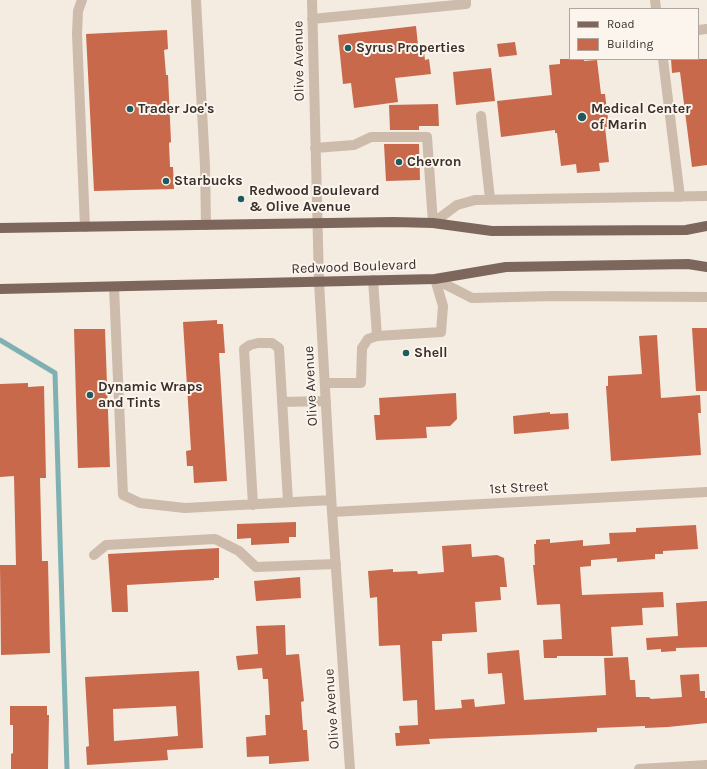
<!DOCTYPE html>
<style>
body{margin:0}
#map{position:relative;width:707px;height:769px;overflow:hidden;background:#f4ebe1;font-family:Karla,sans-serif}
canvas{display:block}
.legend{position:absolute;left:569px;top:8px;width:130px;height:52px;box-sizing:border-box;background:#fbf5ee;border:1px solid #aea6a0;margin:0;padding:5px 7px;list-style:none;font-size:12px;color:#3b302b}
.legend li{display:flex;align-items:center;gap:8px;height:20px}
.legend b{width:20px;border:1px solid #aea6a0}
</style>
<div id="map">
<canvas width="707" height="769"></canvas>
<ul class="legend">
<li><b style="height:5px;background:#7d675c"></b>Road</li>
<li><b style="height:11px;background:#c8694b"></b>Building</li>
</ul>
</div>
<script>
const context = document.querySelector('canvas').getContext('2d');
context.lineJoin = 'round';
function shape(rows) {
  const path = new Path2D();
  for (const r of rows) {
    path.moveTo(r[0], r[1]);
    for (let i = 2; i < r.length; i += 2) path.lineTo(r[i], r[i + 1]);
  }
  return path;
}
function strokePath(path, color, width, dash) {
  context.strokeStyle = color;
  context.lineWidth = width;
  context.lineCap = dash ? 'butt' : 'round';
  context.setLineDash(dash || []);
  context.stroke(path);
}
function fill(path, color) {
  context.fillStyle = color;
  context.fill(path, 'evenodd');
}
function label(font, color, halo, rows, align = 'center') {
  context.font = font + ' Karla,sans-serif';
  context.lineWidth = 4;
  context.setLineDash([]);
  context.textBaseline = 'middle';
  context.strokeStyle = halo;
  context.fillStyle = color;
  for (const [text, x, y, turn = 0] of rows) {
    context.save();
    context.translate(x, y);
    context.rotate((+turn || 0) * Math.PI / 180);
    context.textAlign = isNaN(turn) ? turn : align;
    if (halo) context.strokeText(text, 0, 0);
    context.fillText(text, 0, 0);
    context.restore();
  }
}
strokePath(shape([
 [0,340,55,373,67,769]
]), '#7fb0b2', 5);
fill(shape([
 [416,26,418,45,423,44,425,60,429,59,431,74,395,78,398,102,354,108,351,83,343,84,338,35],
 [167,30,168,49,164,50,166,75,168,75,171,142,169,143,170,167,173,167,174,189,94,191,86,34],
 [515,42,517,55,499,57,497,44],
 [560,59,584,59,584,61,597,60,601,94,605,94,609,127,605,127,609,162,599,163,600,171,577,173,576,164,561,166,557,133,555,133,555,130,501,137,497,101,552,95,549,65,560,64],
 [671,59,707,59,707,165,692,167,680,72,672,73],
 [491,68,495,101,456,105,453,72],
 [438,104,439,126,419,126,419,130,390,130,389,105],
 [384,144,419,144,420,180,386,181],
 [217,320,217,324,223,324,225,353,219,353,227,481,194,483,193,466,187,466,186,451,191,450,183,322],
 [692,328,707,328,707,391,696,391],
 [74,329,105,329,110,467,78,468],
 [657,335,661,398,700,395,701,413,698,413,701,455,611,461,606,386,608,386,608,376,642,374,639,336],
 [28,383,28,387,44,386,46,478,40,478,42,561,48,561,50,653,1,655,0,565,16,565,14,476,0,477,0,384],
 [456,393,457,419,450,426,426,427,427,438,376,440,374,415,380,415,379,398],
 [550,412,550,414,568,413,569,429,514,434,513,416],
 [296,522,296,537,289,537,289,543,251,545,251,538,237,539,237,524],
 [696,525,698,549,663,551,663,554,655,554,655,559,617,562,617,558,591,560,591,566,580,567,582,595,663,592,664,607,642,608,643,625,611,627,613,656,557,656,557,658,544,658,543,640,562,639,560,604,537,605,533,565,535,565,534,544,536,544,536,540,550,539,550,543,583,540,583,546,610,544,609,533,636,532,636,528],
 [471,544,472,557,497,555,504,558,507,587,500,587,501,600,475,602,477,632,442,634,442,641,432,641,435,710,462,708,461,700,474,699,475,707,505,704,502,673,488,674,487,653,519,650,524,700,606,695,604,658,628,657,630,680,635,680,636,697,649,697,651,699,682,697,680,675,699,674,700,691,705,691,705,698,707,698,707,723,668,727,645,728,645,726,597,728,597,732,429,739,430,744,396,746,395,733,400,733,399,726,418,725,417,700,403,701,400,645,379,646,377,597,370,598,368,571,393,569,393,572,417,571,418,574,444,572,442,546],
 [219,548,219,578,214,578,214,580,127,585,128,612,112,612,108,554],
 [300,577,301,598,256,601,254,581],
 [707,601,707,647,676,648,676,651,661,652,661,649,647,650,646,638,678,636,676,603],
 [285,625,286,655,299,654,304,701,301,702,303,730,307,730,309,761,269,764,269,756,247,757,246,737,266,735,265,715,270,715,268,679,263,679,262,668,238,670,236,656,258,654,256,626],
 [199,671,203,748,167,750,168,760,87,765,86,747,89,746,85,677],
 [176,706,178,736,114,741,113,709],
 [10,706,47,706,47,715,49,715,48,769,11,769,11,754,13,753,13,725,10,725]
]), '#c8694b');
strokePath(shape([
 [82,0,78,11,77,34,85,227],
 [196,0,205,166,206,225],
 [312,0,319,282,332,512,350,769],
 [655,0,656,9],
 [312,19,466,4,466,0],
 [698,30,707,29],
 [663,59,680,197],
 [481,116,490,199],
 [315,148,354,145,371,137,427,137,433,223],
 [433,223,457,205,475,200,707,196],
 [435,279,472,298,555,296,707,297],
 [373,280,377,336],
 [114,287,123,495,140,503,185,508,331,500],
 [325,383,361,383,362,348,368,339,377,336,441,332,443,306,435,279],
 [282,402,326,401],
 [253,505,244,349,250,345,258,343,272,343,279,348,288,502],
 [332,512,707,492],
 [94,555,106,545,215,539,239,551,256,567,336,564],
 [639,769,707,765]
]), '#cdbbac', 10);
strokePath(shape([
 [0,228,394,222,433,223,492,231,686,230,707,226],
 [0,289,435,279,506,267,688,264,707,267]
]), '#7d675c', 10);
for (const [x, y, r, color] of [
 [348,48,4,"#1f5a5e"],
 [130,109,4,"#1f5a5e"],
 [582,117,5,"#1f5a5e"],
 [399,162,4,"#1f5a5e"],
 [166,181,4,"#1f5a5e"],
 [241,199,4,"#1f5a5e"],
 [406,353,4,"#1f5a5e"],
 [90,395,4,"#1f5a5e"]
]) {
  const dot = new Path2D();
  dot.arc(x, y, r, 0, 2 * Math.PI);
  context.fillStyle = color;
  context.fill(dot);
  strokePath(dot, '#fbf5ee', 1.5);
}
label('bold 14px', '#3b302b', '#fbf5ee', [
 ["Syrus Properties",356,48],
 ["Trader Joe's",138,109],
 ["Medical Center",591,109],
 ["of Marin",591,125],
 ["Chevron",407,162],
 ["Starbucks",174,181],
 ["Redwood Boulevard",249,191],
 ["& Olive Avenue",249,207],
 ["Shell",414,353],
 ["Dynamic Wraps",98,387],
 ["and Tints",98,403]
], 'left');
label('14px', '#3b302b', '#fbf5ee', [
 ["Olive Avenue",299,61,-91],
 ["Redwood Boulevard",354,267,-2],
 ["Olive Avenue",311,386,-93],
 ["1st Street",519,488,-3],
 ["Olive Avenue",332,709,-94]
]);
</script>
